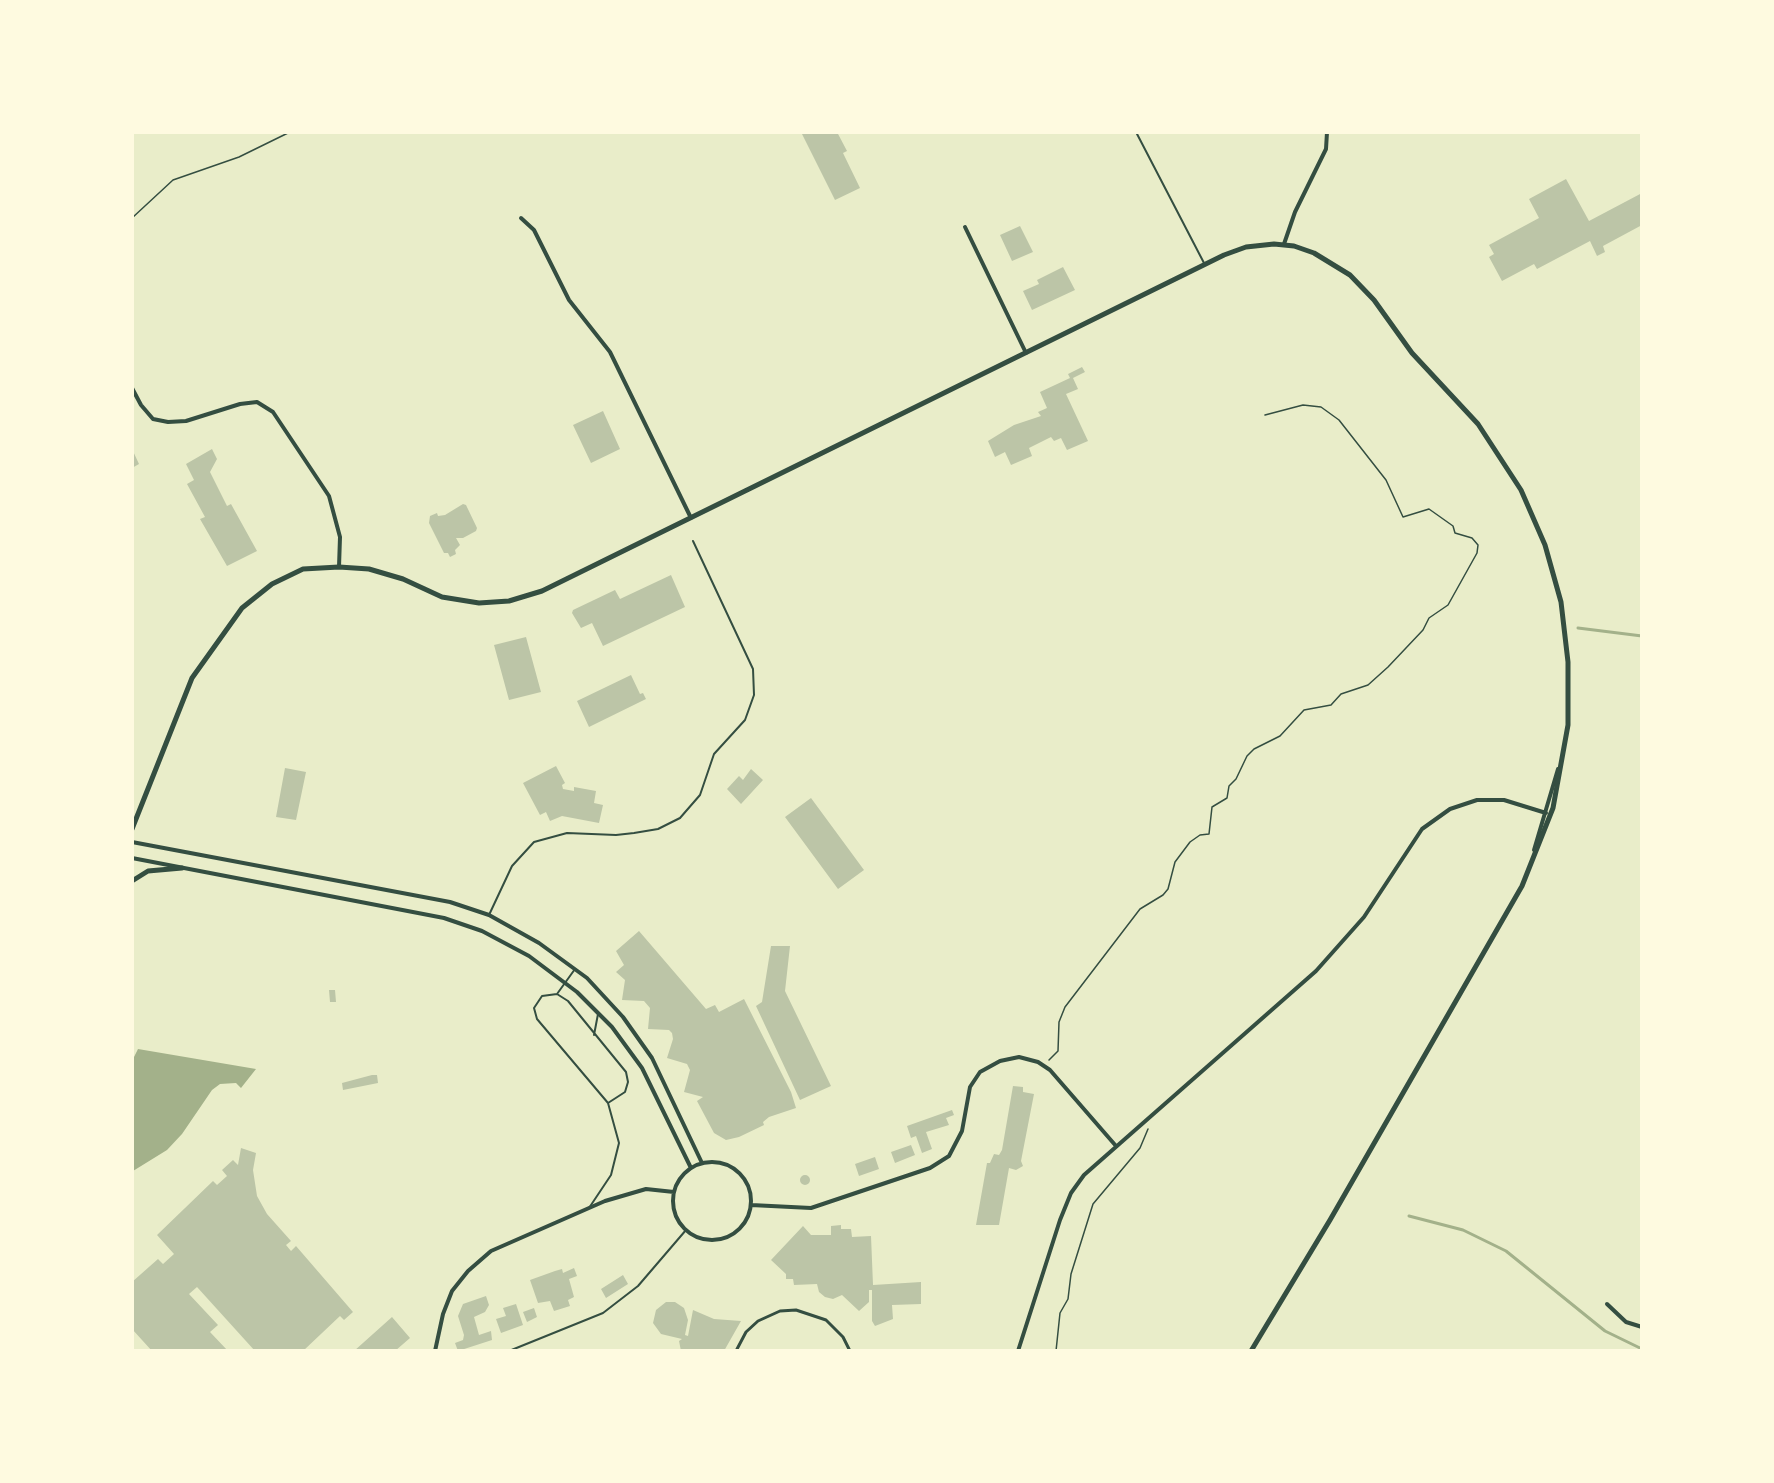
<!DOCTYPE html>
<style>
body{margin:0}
#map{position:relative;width:1774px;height:1483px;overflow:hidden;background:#e9edc9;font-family:"Alegreya Sans",sans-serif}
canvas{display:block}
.frame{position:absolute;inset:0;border:134px solid #fefae0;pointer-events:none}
</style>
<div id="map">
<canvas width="1774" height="1483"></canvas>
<div class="frame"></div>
</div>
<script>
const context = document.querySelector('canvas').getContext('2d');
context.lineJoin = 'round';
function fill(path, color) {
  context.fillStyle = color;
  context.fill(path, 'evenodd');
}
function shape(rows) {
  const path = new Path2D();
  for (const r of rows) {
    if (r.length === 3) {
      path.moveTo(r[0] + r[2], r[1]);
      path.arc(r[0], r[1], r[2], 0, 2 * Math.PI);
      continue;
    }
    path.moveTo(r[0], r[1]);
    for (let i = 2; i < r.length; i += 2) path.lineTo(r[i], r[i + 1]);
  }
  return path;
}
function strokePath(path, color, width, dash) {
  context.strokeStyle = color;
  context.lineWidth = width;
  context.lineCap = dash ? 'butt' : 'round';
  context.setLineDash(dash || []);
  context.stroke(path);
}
fill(shape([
 [138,1049,256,1069,241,1088,236,1083,220,1084,212,1090,182,1134,167,1150,133,1171,132,1061]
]), '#a3b18a');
strokePath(shape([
 [1578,628,1642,636],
 [1409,1216,1463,1230,1506,1251,1605,1331,1642,1349]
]), '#a3b18a', 3);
fill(shape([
 [801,132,837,132,847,151,843,153,860,188,835,200],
 [1566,179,1589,221,1642,193,1642,225,1603,246,1605,252,1597,256,1590,241,1537,269,1534,264,1502,281,1489,257,1494,254,1489,245,1539,218,1529,199],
 [1020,226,1033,252,1012,261,1000,235],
 [1063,267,1075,290,1032,310,1023,291,1039,284,1037,280],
 [1082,367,1085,372,1073,378,1078,389,1066,394,1088,441,1067,450,1061,438,1054,441,1051,437,1029,448,1032,456,1011,465,1005,452,995,457,988,441,1014,425,1041,416,1038,412,1047,408,1040,392,1070,378,1068,374],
 [603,411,620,449,591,463,573,425],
 [132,449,139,464,132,468],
 [212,449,217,459,210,472,227,506,231,504,257,551,227,566,200,519,205,517,187,484,194,480,186,464],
 [463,504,466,505,477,528,476,531,463,538,456,538,460,545,455,550,456,554,450,557,448,553,444,553,429,523,430,516,437,513,438,516,445,515],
 [671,575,685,607,603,646,592,623,581,628,572,613,573,610,615,590,620,599],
 [526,637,541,692,509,700,494,645],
 [631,675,640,694,643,693,646,699,589,727,577,701],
 [556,766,565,783,562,785,563,789,574,791,574,787,596,791,594,803,603,805,599,823,562,816,550,821,546,812,540,815,523,783],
 [285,768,306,772,296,820,276,817],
 [751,769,763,780,741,804,727,789,739,776,743,780],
 [811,798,864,870,838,889,785,817],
 [639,931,706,1009,715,1005,719,1012,744,999,791,1092,796,1108,769,1117,763,1122,764,1125,739,1137,726,1140,714,1133,697,1101,703,1097,684,1092,690,1070,687,1064,667,1058,673,1039,672,1033,669,1030,648,1029,650,1008,644,1001,622,1000,625,980,616,972,624,965,616,951],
 [771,946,790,946,785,991,831,1086,800,1100,756,1006,762,1002],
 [329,990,335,990,336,1002,330,1002],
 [372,1075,377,1075,378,1083,343,1090,342,1083],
 [1013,1086,1023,1087,1023,1092,1034,1094,1021,1161,1023,1166,1016,1170,1009,1168,999,1225,976,1225,987,1163,990,1163,994,1154,999,1155,1002,1150],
 [952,1110,954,1115,946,1118,949,1125,926,1132,932,1149,922,1153,916,1136,911,1138,907,1126],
 [911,1145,915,1155,895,1163,891,1152],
 [241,1148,256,1153,253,1170,257,1196,267,1214,291,1241,286,1245,291,1251,296,1246,353,1312,344,1320,340,1316,303,1351,255,1351,197,1287,189,1294,218,1325,210,1332,228,1351,152,1351,132,1329,132,1282,158,1259,163,1264,174,1254,157,1235,213,1181,217,1185,227,1176,222,1170,233,1160,238,1165],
 [875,1157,879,1169,859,1176,855,1164],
 [805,1180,5],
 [841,1225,841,1229,851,1229,852,1237,871,1236,873,1285,921,1282,921,1304,892,1305,893,1319,875,1326,872,1321,872,1290,869,1290,869,1302,859,1311,842,1295,833,1299,825,1297,819,1292,817,1284,794,1285,793,1279,786,1279,786,1274,771,1260,803,1226,811,1235,831,1235,831,1226],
 [574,1268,577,1276,569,1279,574,1297,568,1300,570,1306,554,1311,550,1301,538,1303,530,1280,555,1271,562,1269,563,1273],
 [623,1275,628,1284,606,1298,601,1289],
 [486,1296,489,1305,485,1312,474,1317,479,1335,491,1331,492,1340,458,1351,455,1343,463,1340,464,1335,458,1316,463,1304],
 [666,1302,675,1302,684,1308,688,1320,685,1335,688,1336,693,1310,714,1319,741,1321,724,1351,681,1351,679,1341,682,1339,661,1334,653,1323,656,1310],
 [516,1304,523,1325,501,1333,496,1319,506,1316,503,1308],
 [534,1308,537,1317,527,1322,523,1312],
 [392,1317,410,1338,395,1351,354,1351]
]), '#bcc5a7');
strokePath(shape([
 [132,218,173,180,239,157,290,132],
 [1049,1060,1058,1051,1059,1022,1065,1007,1140,909,1163,895,1168,889,1175,862,1190,842,1200,835,1209,834,1212,807,1227,798,1229,786,1236,779,1247,756,1254,749,1280,736,1304,710,1331,705,1341,694,1368,685,1388,667,1423,630,1429,618,1448,605,1477,553,1478,545,1472,538,1455,533,1453,526,1429,509,1403,517,1386,480,1339,420,1321,407,1303,405,1265,415],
 [1056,1351,1060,1313,1068,1299,1071,1274,1093,1204,1140,1148,1148,1129]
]), '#344e41', 1.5);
strokePath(shape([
 [1136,132,1204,263],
 [489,915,512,866,534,842,567,833,616,835,634,833,658,829,680,818,700,795,714,754,745,720,754,695,753,669,693,541],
 [557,994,575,969],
 [594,1035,598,1014],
 [589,1208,611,1175,619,1143,608,1103,537,1019,534,1008,542,996,557,994,568,1001,626,1072,628,1082,625,1092,608,1103],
 [509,1351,603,1313,638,1286,686,1230]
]), '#344e41', 2);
strokePath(shape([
 [736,1351,746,1332,758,1321,780,1311,796,1310,826,1320,843,1337,850,1351]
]), '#344e41', 3);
strokePath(shape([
 [521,218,534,230,569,300,610,352,691,518],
 [965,227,1026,353],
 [1284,244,1295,212,1326,149,1327,132],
 [132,388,141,405,153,419,168,422,186,421,240,404,257,402,273,412,329,496,340,537,339,567],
 [132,842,450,902,489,915,539,943,587,978,623,1017,652,1058,702,1163],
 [1534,850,1558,769],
 [132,858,444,918,482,931,529,956,577,992,612,1027,642,1068,691,1168],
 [712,1201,39],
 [751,1205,811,1208,930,1168,949,1156,962,1131,970,1087,980,1072,1000,1061,1019,1057,1038,1062,1050,1070,1116,1146],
 [1607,1304,1626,1322,1642,1327],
 [435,1351,443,1314,452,1291,468,1271,491,1251,605,1201,646,1189,674,1192],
 [1018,1351,1060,1220,1071,1193,1084,1175,1316,971,1364,917,1422,829,1450,809,1477,800,1504,800,1546,813]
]), '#344e41', 4);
strokePath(shape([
 [132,829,192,678,242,608,272,584,303,569,339,567,369,569,403,579,442,597,479,603,509,601,542,591,1224,255,1246,247,1274,244,1294,246,1314,253,1350,275,1374,300,1412,353,1478,424,1521,490,1545,545,1561,602,1568,662,1568,725,1553,808,1522,886,1330,1220,1251,1351]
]), '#344e41', 5);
strokePath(shape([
 [132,881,148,871,182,868]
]), '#344e41', 5);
</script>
